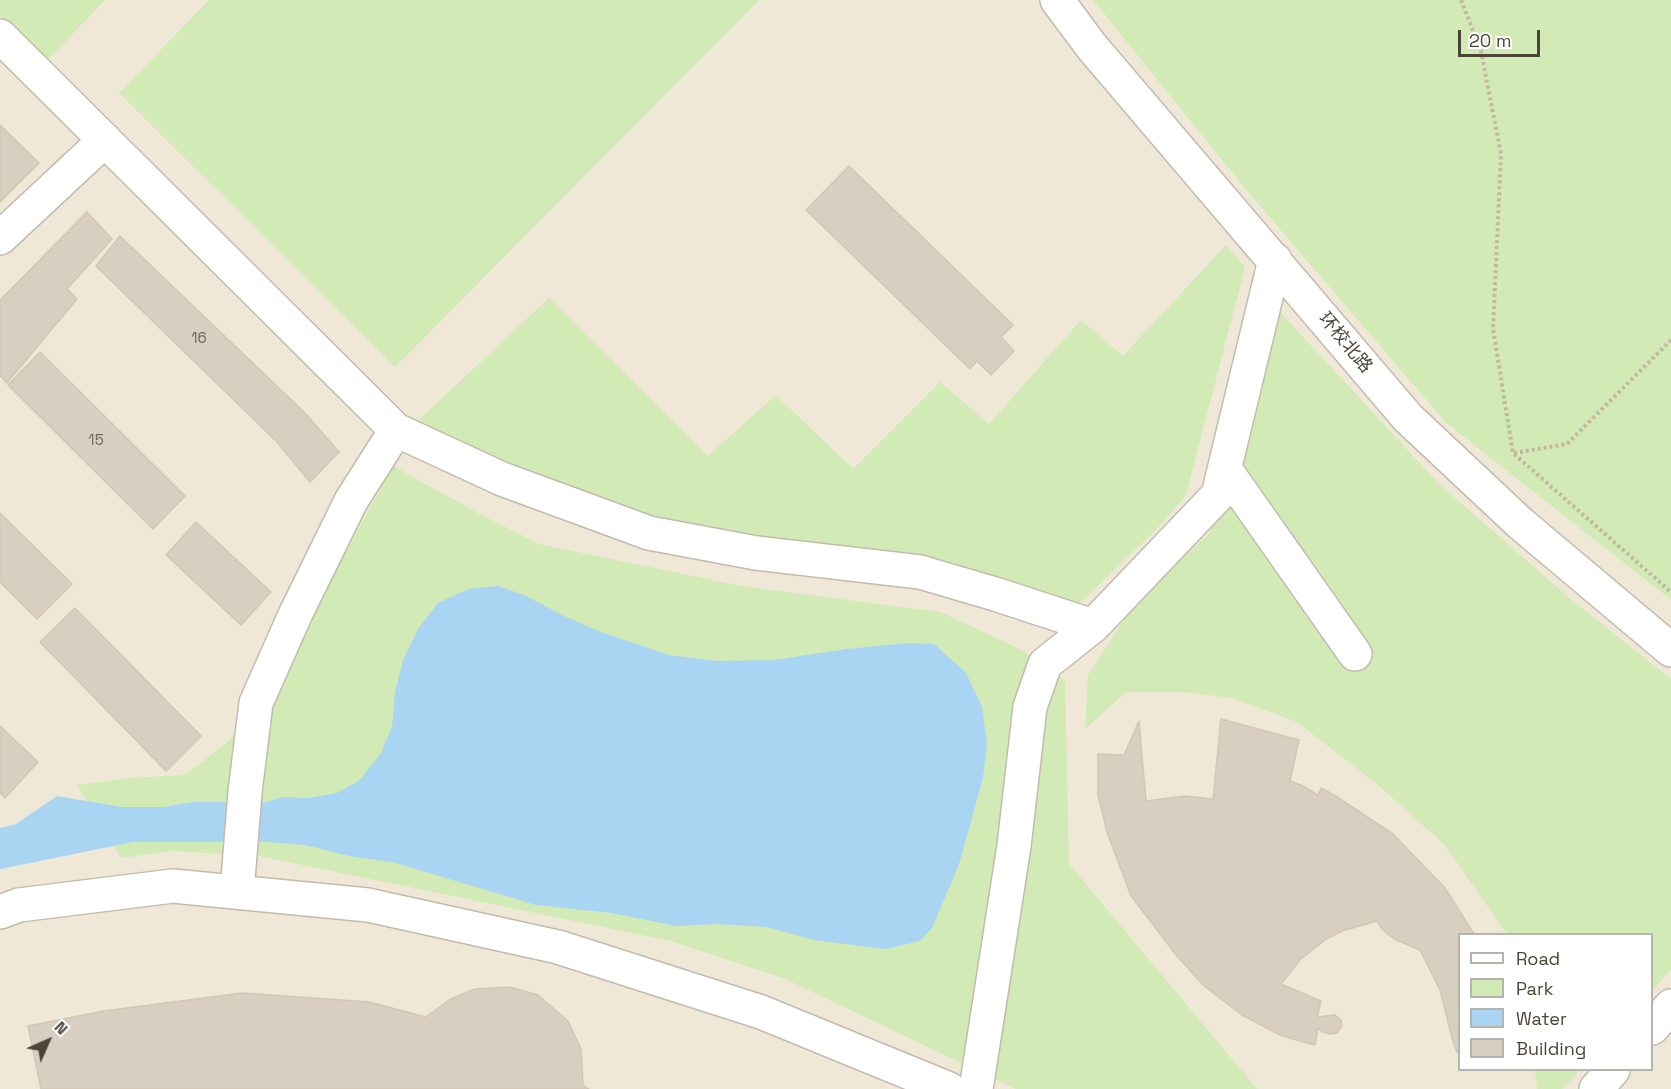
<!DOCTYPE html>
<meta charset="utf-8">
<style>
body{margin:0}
#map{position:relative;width:1671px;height:1089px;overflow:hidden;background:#f6f3ec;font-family:"Space Grotesk",sans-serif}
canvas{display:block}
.legend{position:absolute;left:1458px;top:933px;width:195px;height:138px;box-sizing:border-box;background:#fff;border:2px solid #b7b4b0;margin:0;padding:8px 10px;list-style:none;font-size:18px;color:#4b4439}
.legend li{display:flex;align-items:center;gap:12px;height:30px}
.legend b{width:30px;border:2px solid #b7b4b0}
.north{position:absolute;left:18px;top:1011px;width:60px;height:60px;-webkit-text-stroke:4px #fff;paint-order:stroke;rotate:45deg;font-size:16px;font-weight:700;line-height:24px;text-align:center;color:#4b4439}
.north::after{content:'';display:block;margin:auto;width:21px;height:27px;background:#4b4439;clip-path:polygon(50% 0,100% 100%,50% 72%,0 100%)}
.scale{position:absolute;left:1458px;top:30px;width:82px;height:27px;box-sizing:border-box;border:3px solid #4b4439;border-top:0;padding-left:8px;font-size:18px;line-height:21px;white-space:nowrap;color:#4b4439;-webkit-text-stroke:4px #fff;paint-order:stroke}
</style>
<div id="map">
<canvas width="1671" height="1089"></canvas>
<ul class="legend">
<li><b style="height:8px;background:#fff"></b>Road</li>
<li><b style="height:16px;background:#d2eab5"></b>Park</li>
<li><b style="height:16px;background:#a9d4f2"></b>Water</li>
<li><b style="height:16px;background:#d8cfc1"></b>Building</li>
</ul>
<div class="north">N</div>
<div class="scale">20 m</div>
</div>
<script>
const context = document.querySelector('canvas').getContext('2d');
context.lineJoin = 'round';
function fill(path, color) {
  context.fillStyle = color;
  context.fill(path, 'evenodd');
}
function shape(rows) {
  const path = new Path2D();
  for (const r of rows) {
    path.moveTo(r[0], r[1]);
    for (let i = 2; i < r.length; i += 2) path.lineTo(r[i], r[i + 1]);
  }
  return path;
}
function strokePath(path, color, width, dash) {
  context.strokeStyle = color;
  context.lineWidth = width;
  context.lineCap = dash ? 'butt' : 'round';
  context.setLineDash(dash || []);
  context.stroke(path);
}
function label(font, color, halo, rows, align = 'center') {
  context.font = font + ' "Space Grotesk","Noto Sans SC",sans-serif';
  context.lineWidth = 4.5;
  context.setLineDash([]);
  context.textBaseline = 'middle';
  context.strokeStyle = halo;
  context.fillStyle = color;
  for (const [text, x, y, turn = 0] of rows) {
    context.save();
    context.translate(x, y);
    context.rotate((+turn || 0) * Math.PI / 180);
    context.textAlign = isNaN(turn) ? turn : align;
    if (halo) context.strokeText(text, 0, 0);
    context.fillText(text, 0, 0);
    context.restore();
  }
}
fill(shape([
 [0,0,1093,0,1241,184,1446,423,1671,600,1671,1089,0,1089],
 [1460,934,1652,934,1652,1070,1460,1070]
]), '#efe8d6');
fill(shape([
 [0,0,105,0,33,75,0,42],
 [209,0,759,0,395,367,119,93],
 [1093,0,1671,0,1671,600,1446,423,1241,184],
 [1226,245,1245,267,1186,495,1156,530,1065,617,672,538,407,431,549,298,708,456,776,395,853,469,940,382,989,424,1081,320,1123,356],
 [1268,299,1438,483,1567,596,1671,679,1671,969,1652,991,1652,934,1507,934,1444,844,1378,785,1297,722,1232,698,1184,692,1126,692,1085,729,1088,675,1140,596,1208,535],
 [393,466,476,512,539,544,741,586,940,612,1018,648,1065,680,1069,864,1257,1089,1016,1089,783,978,671,941,259,856,172,851,121,858,77,785,130,778,185,775,229,741,292,650],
 [1535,1070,1580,1070,1562,1089,1537,1089]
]), '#d2eab5');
fill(shape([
 [498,586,524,595,564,616,598,631,669,655,717,661,773,660,847,649,908,643,934,644,966,673,982,707,987,744,983,778,959,864,932,928,920,941,885,949,814,940,766,927,717,924,677,926,612,913,536,905,392,862,353,857,305,845,267,842,133,842,0,869,0,828,16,824,57,796,121,807,163,807,194,802,267,802,283,797,308,798,337,793,360,780,381,753,392,727,395,692,403,660,418,629,438,603,468,589]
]), '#a9d4f2');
const building = shape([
 [0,125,39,163,0,202,0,125],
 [849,166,1013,325,1001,337,1014,351,991,375,977,361,970,369,806,210,849,166],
 [87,212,112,239,67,289,77,299,7,383,0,375,0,300,87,212],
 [120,236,304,412,339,452,310,482,276,441,96,266,120,236],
 [40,352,185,496,153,529,8,385,40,352],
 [0,513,72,584,37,619,0,582,0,513],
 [196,522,271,592,241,625,166,555,196,522],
 [75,608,201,736,166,771,40,642,75,608],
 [1221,719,1299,740,1290,781,1301,785,1318,795,1321,788,1334,795,1393,834,1445,888,1474,934,1460,934,1460,1052,1457,1052,1453,1042,1440,990,1420,950,1394,939,1383,930,1377,921,1342,931,1326,939,1300,960,1281,984,1321,1001,1317,1017,1335,1015,1341,1020,1342,1026,1337,1033,1330,1034,1322,1032,1318,1028,1315,1045,1282,1036,1242,1015,1204,986,1177,956,1131,896,1107,832,1098,795,1098,754,1124,755,1139,721,1146,801,1185,796,1213,799,1221,719],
 [0,726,38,762,5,798,0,793,0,726],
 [509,987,538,995,568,1021,581,1049,583,1085,589,1089,41,1089,28,1026,104,1011,242,993,369,1002,426,1017,449,1000,475,989,509,987]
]);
fill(building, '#d8cfc1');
strokePath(building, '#d3c7b4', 1.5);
const minor = shape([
 [1057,0,1092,47,1408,418,1520,523,1671,650],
 [0,36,396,430,502,479,649,533,756,553,920,572,995,594,1093,626,1218,495,1275,260],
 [0,238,105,140],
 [1225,469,1355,654],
 [237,892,245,792,256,703,295,615,351,501,396,430],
 [0,912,19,905,173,886,368,905,558,947,761,1012,949,1089],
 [1652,1028,1671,1006],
 [976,1089,1014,846,1030,707,1045,664,1093,626],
 [1596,1089,1613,1070]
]);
strokePath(minor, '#c2bbae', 36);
strokePath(shape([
 [1461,0,1481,51,1501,154,1493,329,1513,453,1671,592],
 [1514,453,1567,444,1671,340]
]), '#c4b79f', 4, [3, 3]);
strokePath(minor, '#fff', 33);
label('15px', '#6e675b', null, [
 ["16",199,339],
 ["15",96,441]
]);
label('18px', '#4b4439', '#fff', [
 ["环校北路",1345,343,50]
]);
</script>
